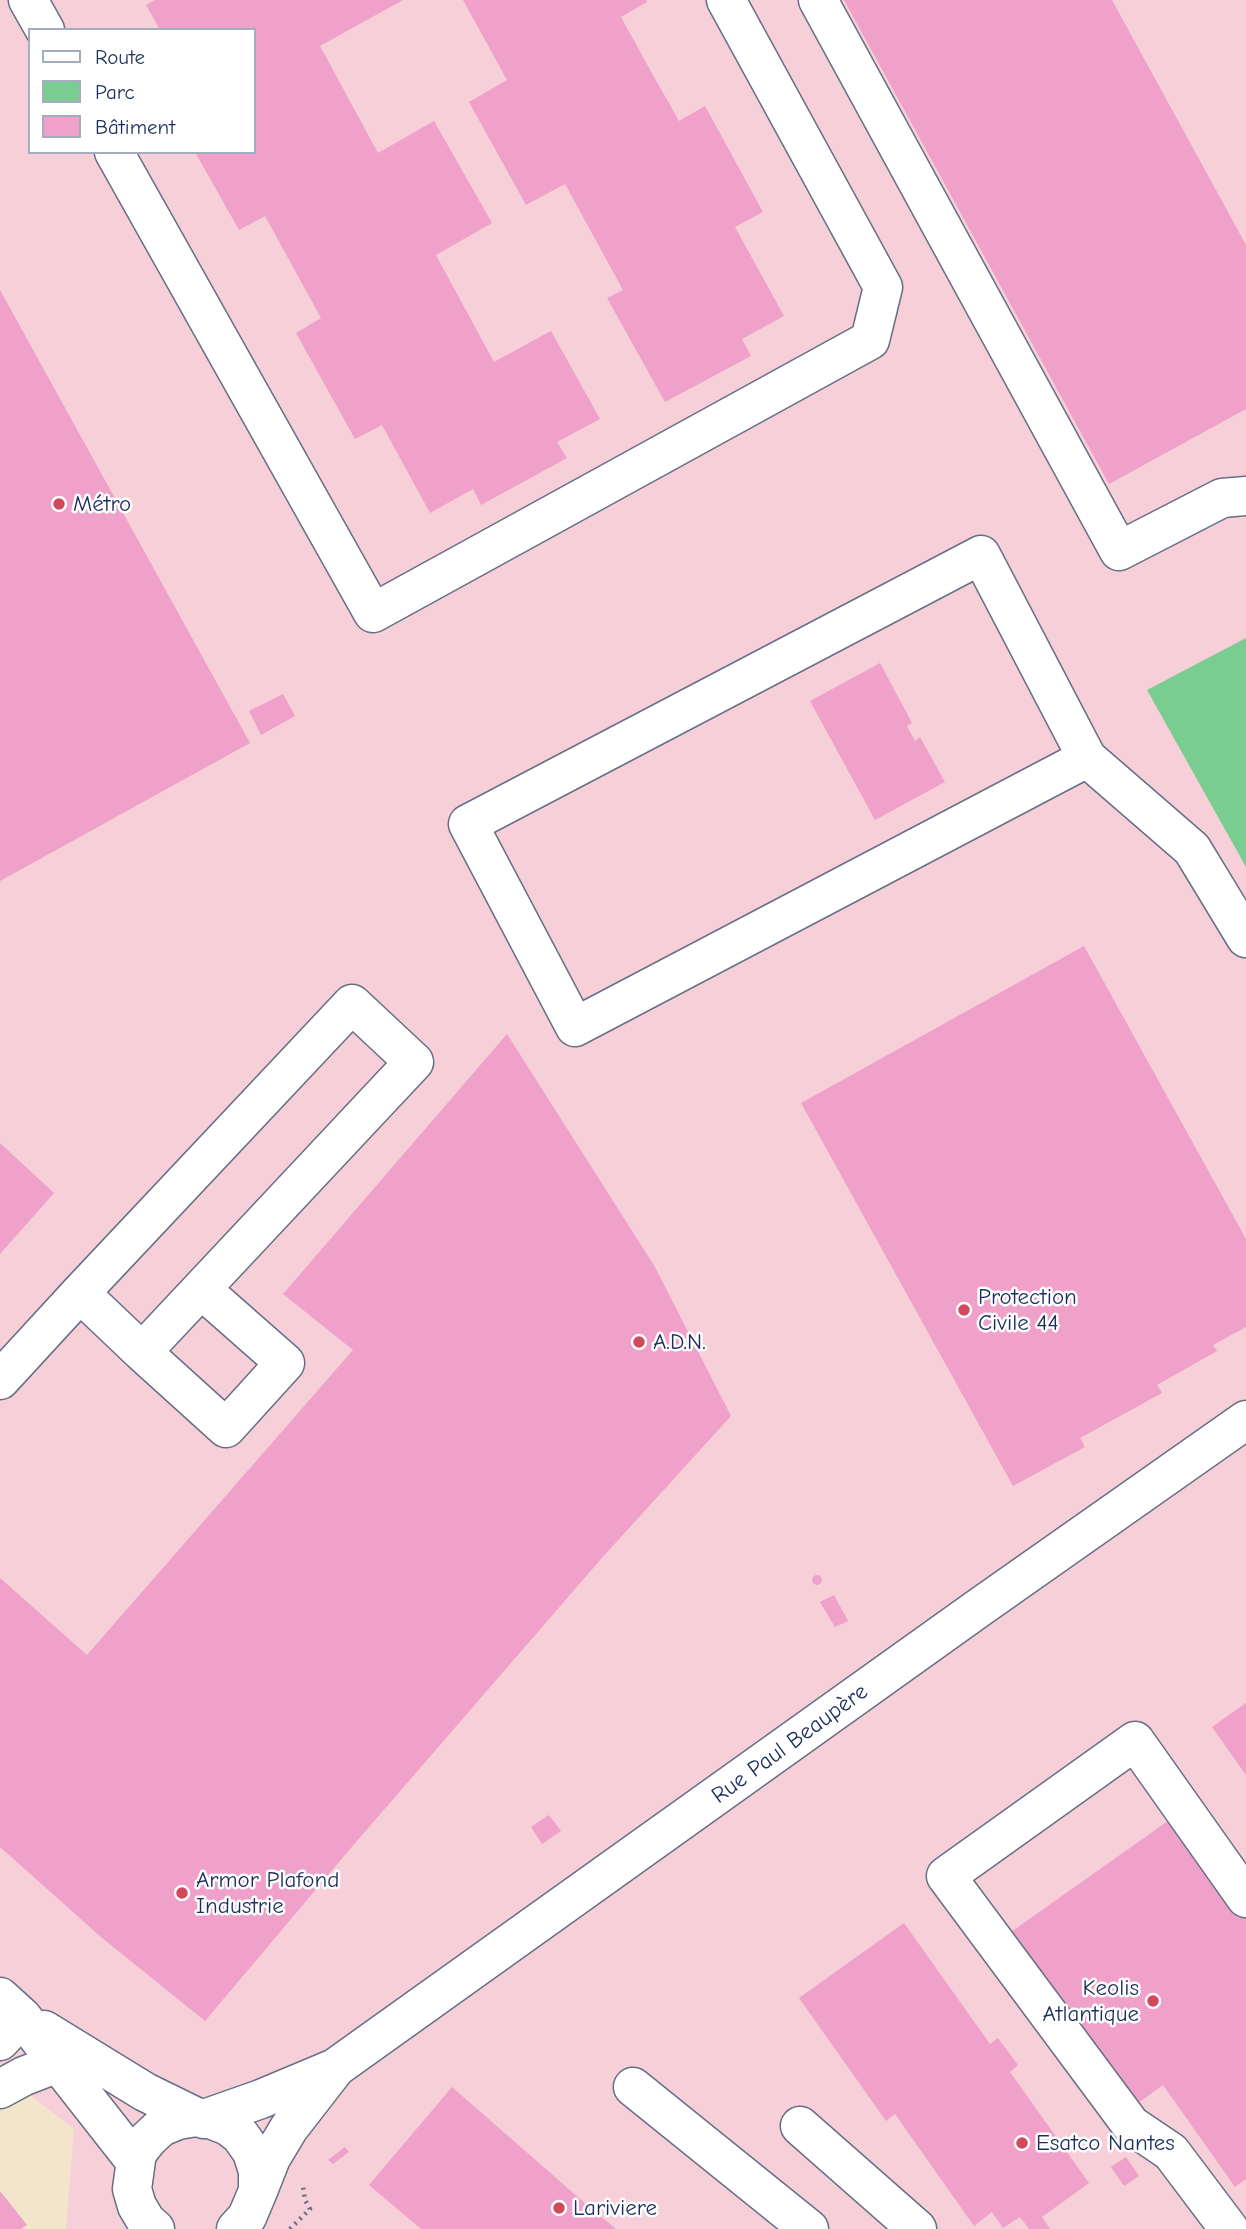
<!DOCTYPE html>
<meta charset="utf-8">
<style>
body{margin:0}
#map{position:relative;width:1246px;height:2229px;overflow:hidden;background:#f3e5cc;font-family:"Comic Neue",sans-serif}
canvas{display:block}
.legend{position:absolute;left:28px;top:28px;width:228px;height:126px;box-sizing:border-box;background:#fff;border:2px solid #a4acbf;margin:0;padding:9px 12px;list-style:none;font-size:21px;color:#1b2f5e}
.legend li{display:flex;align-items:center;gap:14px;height:35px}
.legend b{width:35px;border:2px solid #a4acbf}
</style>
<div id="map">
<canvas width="1246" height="2229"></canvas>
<ul class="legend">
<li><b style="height:9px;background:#fff"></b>Route</li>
<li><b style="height:19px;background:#7acd90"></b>Parc</li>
<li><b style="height:19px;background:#efa1ca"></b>Bâtiment</li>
</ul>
</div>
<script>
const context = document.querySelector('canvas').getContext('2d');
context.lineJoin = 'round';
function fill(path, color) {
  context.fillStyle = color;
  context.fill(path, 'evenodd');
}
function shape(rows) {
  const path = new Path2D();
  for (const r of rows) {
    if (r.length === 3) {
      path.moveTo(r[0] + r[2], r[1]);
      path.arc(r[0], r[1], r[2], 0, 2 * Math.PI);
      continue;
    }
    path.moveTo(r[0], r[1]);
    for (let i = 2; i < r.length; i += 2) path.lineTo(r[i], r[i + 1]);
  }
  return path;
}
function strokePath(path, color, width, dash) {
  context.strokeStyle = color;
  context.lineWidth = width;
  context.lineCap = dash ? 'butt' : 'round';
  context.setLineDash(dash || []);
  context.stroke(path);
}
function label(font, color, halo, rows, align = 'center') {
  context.font = font + ' "Comic Neue",sans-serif';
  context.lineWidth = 5;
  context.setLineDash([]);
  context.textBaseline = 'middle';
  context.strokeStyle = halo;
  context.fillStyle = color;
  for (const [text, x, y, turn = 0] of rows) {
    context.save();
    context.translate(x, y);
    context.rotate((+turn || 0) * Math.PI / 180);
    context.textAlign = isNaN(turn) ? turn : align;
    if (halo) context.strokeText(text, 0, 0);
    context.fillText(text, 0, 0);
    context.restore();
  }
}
fill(shape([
 [0,0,1246,0,1246,2229,66,2229,74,2129,0,2072],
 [30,30,254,30,254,152,30,152]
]), '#f6cfd8');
fill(shape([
 [1246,638,1246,867,1147,690]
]), '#7acd90');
fill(shape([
 [155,0,403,0,320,46,378,153,434,121,492,223,436,255,494,362,551,331,600,419,557,442,567,458,481,505,473,489,430,513,382,425,355,439,296,333,321,318,265,216,239,230,195,152,254,152,254,30,160,30,146,5],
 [463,0,646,0,647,2,621,17,649,68,679,121,705,106,763,212,735,227,784,316,742,339,751,356,665,402,607,298,623,290,565,184,526,205,469,102,507,80],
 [844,0,1112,0,1246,245,1246,409,1109,484],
 [0,290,250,743,0,881],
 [880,663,912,723,907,726,915,741,920,737,945,782,875,820,810,701],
 [283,694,295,716,261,735,249,711],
 [1084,946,1246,1239,1246,1327,1213,1345,1217,1351,1157,1385,1162,1393,1080,1438,1085,1447,1013,1486,801,1103],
 [507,1034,655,1267,731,1416,601,1559,350,1849,205,2021,101,1937,0,1847,0,1578,87,1655,353,1350,283,1294],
 [0,1143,54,1193,0,1254],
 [817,1580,5],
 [834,1595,848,1621,835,1627,820,1602],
 [1246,1703,1246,1775,1212,1727],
 [549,1815,561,1831,542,1844,531,1827],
 [1175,1816,1246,1915,1246,2179,1235,2187,1163,2085,1134,2106,1011,1932],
 [904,1923,990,2044,998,2038,1018,2065,1010,2072,1089,2183,1042,2217,1050,2229,1029,2229,1020,2217,1003,2228,992,2212,974,2226,895,2114,886,2121,799,1998],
 [452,2087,587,2205,616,2229,421,2229,369,2185],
 [345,2147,349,2152,333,2164,328,2160],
 [1126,2157,1139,2176,1124,2186,1111,2167],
 [0,2191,27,2225,21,2229,0,2229]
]), '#efa1ca');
const minor = shape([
 [28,0,45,30],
 [818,0,1119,551,1222,498,1246,496],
 [114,152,373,613,870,340,883,287,726,0],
 [1087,758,575,1027,468,824,981,555,1087,758,1192,849,1246,938],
 [142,1352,226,1428,285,1363,201,1289],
 [0,1380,80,1293,352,1004,414,1062,142,1352,80,1293],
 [0,1997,22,2017,135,2161],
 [44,2030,145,2092,196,2117],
 [0,2041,22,2017],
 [633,2087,809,2229],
 [0,2089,24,2076,58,2063],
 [204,2119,261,2099,335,2068,980,1607,1246,1420],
 [800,2126,917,2229],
 [258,2191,271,2158,289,2128,334,2070],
 [155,2229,146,2221,137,2206,132,2189,137,2153,148,2139,161,2127,178,2120,196,2117,213,2120,228,2126,240,2135,252,2152,258,2171,258,2191,247,2217,236,2229],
 [1229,2229,1171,2152,1131,2125,946,1876,1135,1741,1246,1898]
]);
strokePath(minor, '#676f84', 41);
strokePath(shape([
 [290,2229,310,2209,305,2200,303,2186]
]), '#676f84', 4.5, [2, 5]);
strokePath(minor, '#fff', 38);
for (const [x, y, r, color] of [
 [59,504,7,"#d1495b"],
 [964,1310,7,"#d1495b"],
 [639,1342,7,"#d1495b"],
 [182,1893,7,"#d1495b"],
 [1153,2001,7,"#d1495b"],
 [1022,2143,7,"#d1495b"],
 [559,2208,7,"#d1495b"]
]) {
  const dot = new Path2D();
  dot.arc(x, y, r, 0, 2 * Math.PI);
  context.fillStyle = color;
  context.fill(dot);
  strokePath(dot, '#fff', 2.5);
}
label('23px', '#1b2f5e', '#fff', [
 ["Métro",73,504],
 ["Protection",978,1297],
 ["Civile 44",978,1323],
 ["A.D.N.",653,1342],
 ["Armor Plafond",196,1880],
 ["Industrie",196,1906],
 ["Keolis",1139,1988,"right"],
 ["Atlantique",1139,2014,"right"],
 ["Esatco Nantes",1036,2143],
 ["Lariviere",573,2208]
], 'left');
label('23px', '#1b2f5e', '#fff', [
 ["Rue Paul Beaupère",790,1744,-36]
]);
</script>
